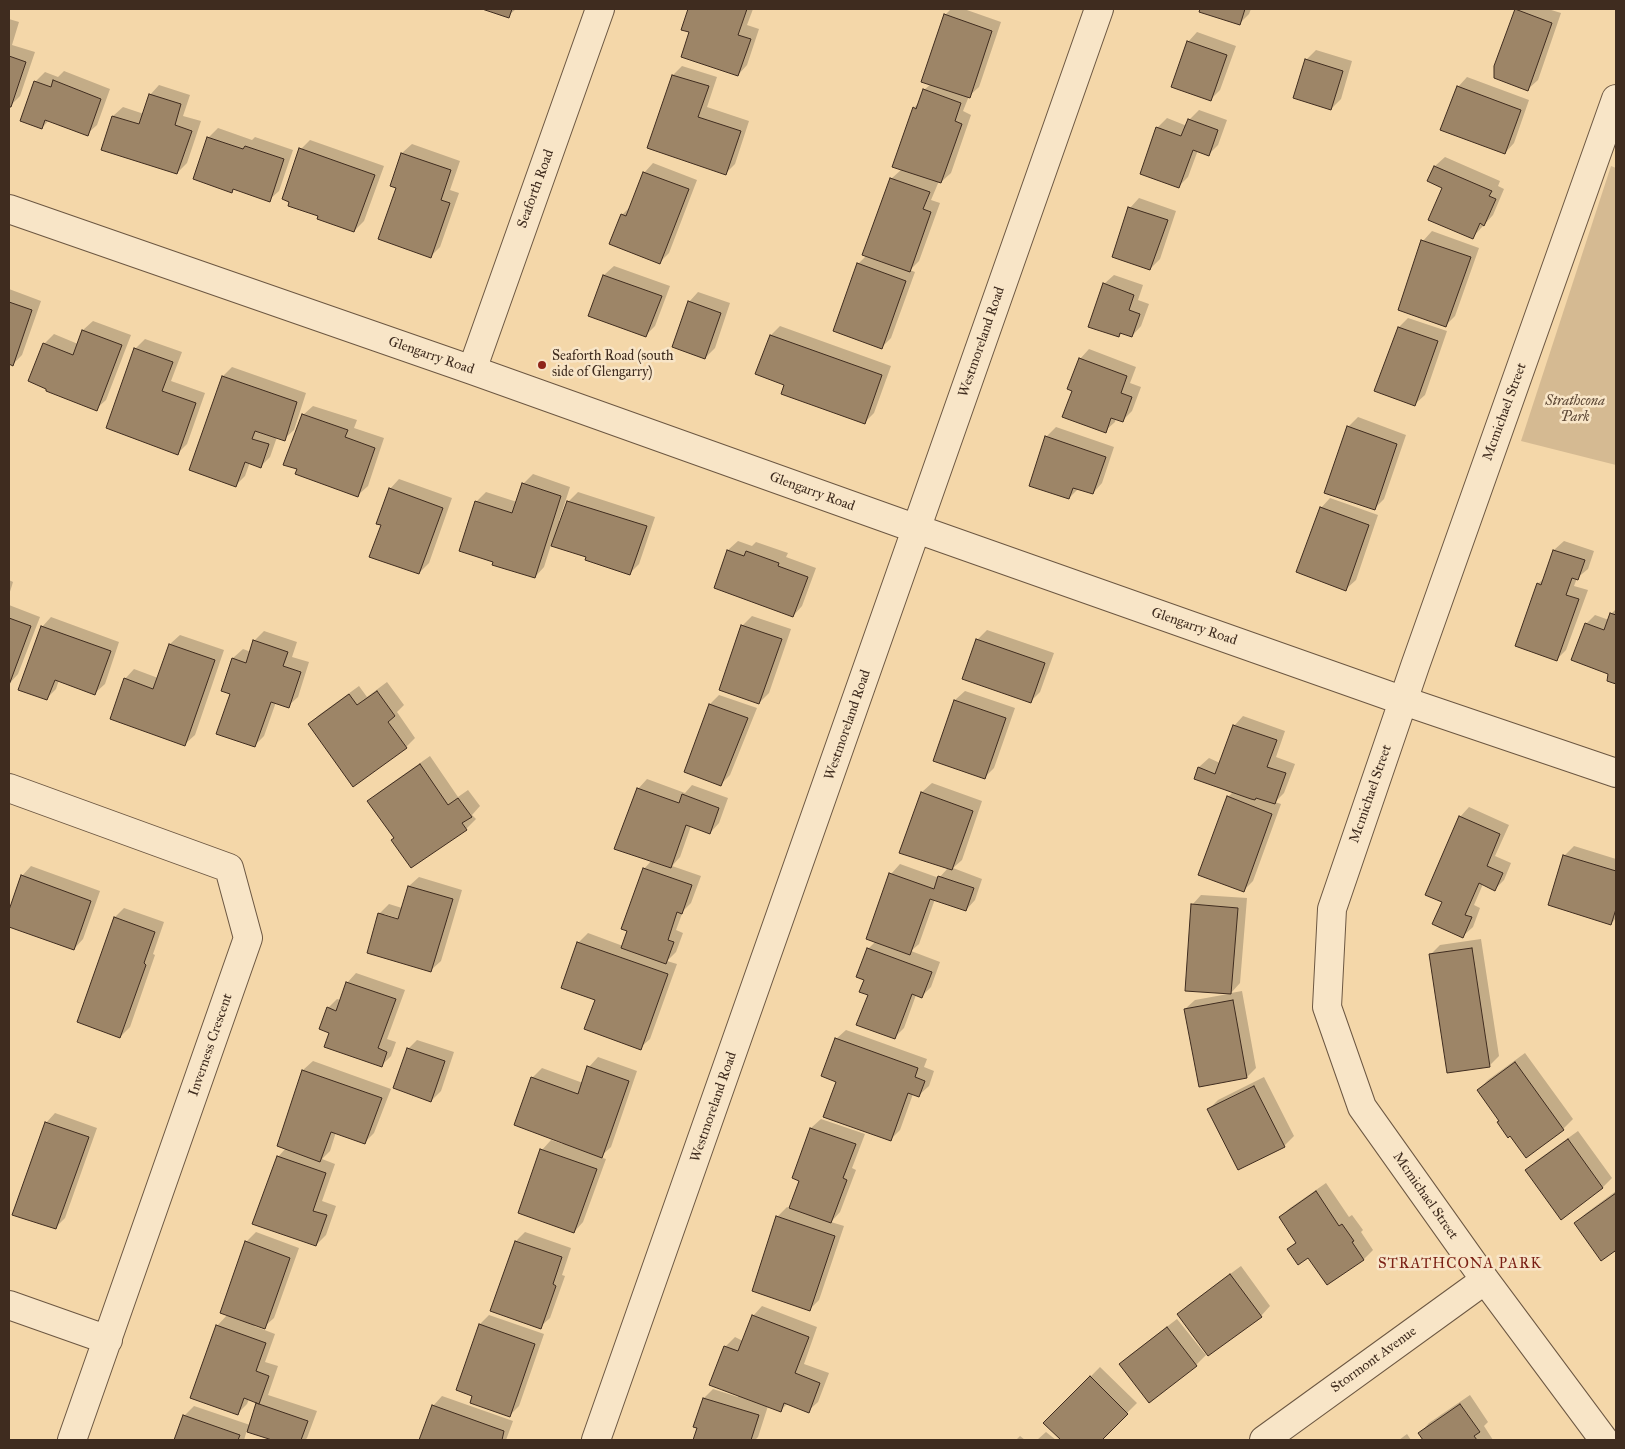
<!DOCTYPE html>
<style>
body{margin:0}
#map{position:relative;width:1625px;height:1449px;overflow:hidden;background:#f4d7a9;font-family:"IM FELL Great Primer",serif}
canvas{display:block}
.frame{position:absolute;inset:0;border:10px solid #3f2c1f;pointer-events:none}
</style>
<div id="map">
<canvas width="1625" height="1449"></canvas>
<div class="frame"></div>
</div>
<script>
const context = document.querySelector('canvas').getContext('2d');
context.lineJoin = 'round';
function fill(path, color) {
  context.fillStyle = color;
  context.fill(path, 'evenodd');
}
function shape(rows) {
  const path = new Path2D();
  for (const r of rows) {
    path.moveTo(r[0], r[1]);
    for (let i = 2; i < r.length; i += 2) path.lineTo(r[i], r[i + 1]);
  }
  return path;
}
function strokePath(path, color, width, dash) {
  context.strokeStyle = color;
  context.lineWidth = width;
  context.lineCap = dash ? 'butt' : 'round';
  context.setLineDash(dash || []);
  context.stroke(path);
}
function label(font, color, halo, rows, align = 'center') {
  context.font = font + ' "IM FELL Great Primer",serif';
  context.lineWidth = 5;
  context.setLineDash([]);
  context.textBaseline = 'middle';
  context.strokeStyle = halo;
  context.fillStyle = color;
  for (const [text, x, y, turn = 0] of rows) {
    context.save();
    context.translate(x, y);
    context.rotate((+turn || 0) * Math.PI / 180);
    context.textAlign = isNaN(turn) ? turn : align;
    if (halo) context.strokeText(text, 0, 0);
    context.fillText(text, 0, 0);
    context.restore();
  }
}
fill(shape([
 [1611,166,1616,168,1616,465,1521,441]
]), '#d5ba92');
fill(shape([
 [485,9,516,9,508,16],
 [689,9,753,9,747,25,759,29,747,65,738,75,690,32,682,29],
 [951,9,964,9,1001,22,979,87,969,96,963,111,971,115,951,173,941,182,939,181,931,200,940,203,919,261,910,270,915,272,891,338,881,348,858,264,867,255,891,179,902,169,914,108,920,101,924,90,931,84,945,15],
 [1201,9,1251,9,1249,14,1239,24,1201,11],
 [1517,9,1548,9,1561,13,1538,80,1528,89,1516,10],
 [9,19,19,22,12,45,35,52,20,96,10,106,9,106],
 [1197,32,1236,46,1220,90,1211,99,1188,42],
 [1316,50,1352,61,1341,99,1331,109,1306,60],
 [682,66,717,77,707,107,749,121,735,164,725,174,648,147,673,75],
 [64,71,110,89,97,125,87,134,49,120,42,128,35,82,45,72,58,77],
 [1467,77,1529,100,1514,143,1505,153,1458,87],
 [159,85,190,95,183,116,201,121,187,163,177,173,113,116,123,107,144,114,150,95],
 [1199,110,1227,120,1218,145,1208,155,1198,150,1188,177,1179,186,1157,128,1167,118,1187,126,1189,120],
 [218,128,252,140,255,137,293,150,279,191,269,200,235,188,232,191,208,138],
 [310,140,384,166,364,221,354,231,319,216,301,149],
 [412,144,460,161,450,190,459,193,440,247,430,257,397,187,391,185,402,153],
 [1445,157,1500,181,1498,186,1504,189,1493,215,1472,238,1444,188,1429,180,1435,166],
 [653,163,697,180,669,253,659,263,622,215,631,206,644,173],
 [1139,198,1176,211,1160,259,1150,269,1130,208],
 [1432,231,1479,248,1455,316,1446,325,1399,309,1423,241],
 [614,266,670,286,655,326,645,336,604,275],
 [1114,275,1143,285,1138,300,1149,304,1141,326,1132,336,1122,333,1119,336,1104,284],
 [9,289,41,301,22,355,13,364,9,363],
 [698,292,730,303,715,348,705,358,689,302],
 [1408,318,1447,331,1425,395,1415,404,1399,327],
 [93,321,131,335,106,400,96,409,44,344,54,334,78,344,83,330],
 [780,326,891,366,874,413,864,423,786,384,771,335],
 [145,339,182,352,171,381,205,393,187,444,178,453,135,349],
 [1089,349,1136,367,1130,383,1141,387,1132,411,1122,421,1116,418,1115,422,1105,431,1073,390,1080,359],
 [232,367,306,393,294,430,284,439,277,437,270,457,261,466,250,462,245,476,236,485,223,376],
 [313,406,357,420,354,428,384,438,368,486,358,495,303,415],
 [1358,417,1406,435,1384,499,1374,509,1348,427],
 [1056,427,1114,447,1102,483,1093,493,1079,488,1069,498,1046,437],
 [533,474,570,487,559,521,561,522,568,502,578,492,655,517,639,564,629,574,587,557,551,545,544,567,535,577,476,502,486,492,517,502,523,484],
 [399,479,452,498,429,563,419,573,382,524,390,489],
 [1330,498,1378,515,1356,580,1346,589,1321,508],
 [738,541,752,546,756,542,788,553,786,557,816,568,802,606,793,616,728,550],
 [1564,541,1594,551,1588,569,1577,578,1574,586,1588,590,1566,650,1557,659,1538,584,1545,577,1554,550],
 [9,580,13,582,9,595],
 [9,605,40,617,18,674,9,684],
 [1616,609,1616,683,1608,680,1610,673,1586,624,1595,615,1609,620,1611,614],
 [752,616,791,629,769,693,759,703,720,689,743,625],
 [51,617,119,642,105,684,95,693,59,680,56,689,46,699,42,627],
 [987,630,1054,653,1040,692,1030,702,977,640],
 [264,631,297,642,292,657,309,662,298,697,288,706,276,702,264,736,254,746,231,694,223,690,233,658,243,649,251,652,254,641],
 [180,635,224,650,195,735,185,744,125,679,134,669,158,678,170,644],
 [387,682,404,705,397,712,415,738,406,747,309,724,319,715,359,686,367,697],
 [965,691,1015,708,994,768,985,777,935,760,955,700],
 [719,695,757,708,730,775,720,785,685,771,710,704],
 [1243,716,1285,731,1276,757,1295,764,1284,793,1275,802,1281,804,1253,881,1244,890,1228,797,1233,792,1196,778,1199,767,1209,758,1220,763,1234,726],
 [430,756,458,797,468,790,480,806,472,815,476,819,466,829,412,867,395,838,369,801,379,792],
 [647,779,685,793,692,785,728,798,719,823,710,833,691,826,680,857,672,866,701,876,691,903,683,911,676,930,683,933,676,952,667,961,677,964,650,1039,640,1048,597,999,578,943,588,933,623,946,644,869,652,860,638,789],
 [932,783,982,801,962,860,953,868,982,879,975,900,966,910,935,899,919,944,911,951,940,962,931,987,921,997,916,995,904,1028,894,1038,869,994,865,979,858,977,869,948,876,941,891,874,900,864,939,878,948,868,922,792],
 [1469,807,1509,825,1495,856,1511,863,1504,880,1495,889,1483,884,1474,905,1480,908,1473,927,1463,936,1444,901,1460,817],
 [1574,846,1616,859,1616,918,1611,924,1564,856],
 [31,866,100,891,83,939,74,949,9,925,9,914,22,876],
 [419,877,462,890,441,961,431,970,379,914,389,904,402,908,409,886],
 [384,914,404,920,403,922,384,916],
 [1201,895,1247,898,1240,983,1231,993,1242,991,1256,1068,1247,1077,1185,1009,1195,1000,1228,994,1192,905],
 [124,908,164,922,153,954,155,955,130,1027,120,1037,115,917],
 [1481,939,1499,1056,1489,1066,1430,955,1440,945],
 [356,973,405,990,387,1039,396,1042,391,1056,381,1066,331,1032,328,1008,337,999,341,1000,347,983],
 [846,1030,927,1059,924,1067,934,1071,929,1086,919,1095,913,1094,900,1130,890,1140,837,1081,836,1039],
 [417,1040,454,1052,441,1091,431,1101,408,1049],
 [1525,1053,1573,1119,1563,1129,1500,1120,1478,1090,1488,1080],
 [598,1057,637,1071,611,1147,600,1157,606,1159,583,1222,574,1232,542,1150,551,1140,563,1144,564,1142,532,1078,542,1068,583,1083,589,1067],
 [313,1061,391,1089,374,1133,365,1142,336,1132,330,1151,322,1159,335,1164,322,1201,336,1206,326,1235,316,1245,278,1157,286,1148,279,1145,303,1070],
 [1264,1077,1294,1136,1284,1146,1209,1109,1218,1100],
 [55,1113,97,1128,65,1218,55,1228,46,1123],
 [821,1119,865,1134,852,1168,856,1170,840,1212,831,1222,844,1226,819,1300,810,1309,777,1217,787,1207,790,1209,800,1180,793,1178,811,1128],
 [1578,1131,1612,1178,1603,1187,1561,1218,1527,1171,1536,1161],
 [1326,1183,1349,1217,1352,1215,1363,1230,1361,1232,1373,1250,1364,1259,1328,1283,1308,1256,1288,1249,1297,1241,1280,1217,1290,1208],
 [1616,1191,1616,1252,1576,1223,1585,1214],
 [256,1232,299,1248,274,1318,264,1327,255,1324,254,1326,275,1334,265,1362,278,1366,268,1395,317,1411,307,1438,305,1440,276,1440,247,1430,244,1440,176,1440,185,1415,194,1406,250,1425,258,1402,249,1399,247,1404,238,1413,217,1326,228,1314,246,1242],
 [525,1232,571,1248,562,1275,565,1276,550,1318,540,1327,492,1310,516,1241],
 [1241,1266,1270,1306,1261,1316,1179,1314,1188,1305],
 [762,1306,817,1327,804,1364,829,1373,818,1402,808,1411,788,1403,780,1411,768,1406,758,1437,755,1440,694,1440,704,1398,713,1389,738,1397,725,1347,735,1337,743,1341,753,1316],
 [489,1315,544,1334,519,1406,509,1416,474,1395,458,1390,480,1324],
 [1177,1319,1206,1355,1196,1365,1149,1401,1121,1364,1130,1355],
 [1100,1367,1137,1403,1100,1440,1063,1440,1045,1423],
 [1470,1395,1488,1422,1484,1426,1493,1440,1425,1440,1420,1433,1429,1423],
 [442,1396,513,1421,506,1440,420,1440,433,1406],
 [1046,1432,1056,1440,1037,1440],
 [1407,1434,1411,1440,1399,1440],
 [1020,1436,1025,1440,1016,1440]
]), '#0003');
const building = shape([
 [482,9,512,9,509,18,482,9],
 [688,9,747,9,738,35,751,39,738,76,681,57,689,32,681,30,688,9],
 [1200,9,1245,9,1240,25,1199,12,1200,9],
 [1515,9,1552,23,1528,91,1494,78,1494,66,1515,9],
 [944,14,992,31,970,98,921,82,944,14],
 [1187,41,1227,55,1211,101,1171,87,1187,41],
 [9,56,26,62,11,107,9,107,9,56],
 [1305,59,1343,71,1331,110,1293,98,1305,59],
 [672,75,709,86,698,117,741,131,726,175,647,148,672,75],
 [53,80,101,99,88,136,45,120,42,129,20,121,34,81,51,87,53,80],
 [1457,86,1521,110,1505,154,1440,130,1457,86],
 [923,89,961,103,955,121,962,124,941,183,892,167,913,107,916,109,923,89],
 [149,94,181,104,175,125,192,131,177,174,101,150,112,116,139,124,149,94],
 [1188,119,1218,130,1209,156,1193,150,1179,188,1140,174,1156,127,1181,136,1188,119],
 [207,137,243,149,245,146,284,159,270,202,233,189,232,193,193,179,207,137],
 [299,148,375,175,354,232,317,219,318,216,288,206,289,202,282,199,299,148],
 [401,153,451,170,441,200,450,203,431,258,378,239,396,188,390,186,401,153],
 [1434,166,1492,191,1489,196,1496,199,1484,226,1480,223,1473,239,1428,220,1442,188,1427,181,1434,166],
 [643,172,689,189,660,264,609,244,621,214,626,216,643,172],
 [890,178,930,192,923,209,931,212,910,272,862,255,890,178],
 [1128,207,1168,220,1150,270,1112,257,1128,207],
 [1421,240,1471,257,1446,327,1398,310,1421,240],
 [857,263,906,281,882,349,833,331,857,263],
 [603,275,662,296,646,337,588,316,603,275],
 [1103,283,1134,295,1129,310,1140,314,1132,337,1120,333,1119,337,1088,327,1103,283],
 [688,301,721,313,705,359,672,347,688,301],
 [9,302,32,310,13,366,9,364,9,302],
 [1398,327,1438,341,1415,406,1374,391,1398,327],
 [82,330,122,345,97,411,46,391,46,389,28,381,43,343,73,355,82,330],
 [770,335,882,375,865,424,781,394,784,385,755,374,770,335],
 [134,348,173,362,162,391,196,403,178,455,106,428,134,348],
 [1079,358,1127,376,1121,393,1132,397,1123,422,1111,418,1106,433,1062,417,1072,391,1067,389,1079,358],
 [222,376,297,402,285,441,255,431,252,439,269,444,261,468,245,462,236,487,189,470,222,376],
 [302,414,348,430,345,437,375,448,358,497,295,474,297,469,283,465,302,414],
 [1347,426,1397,444,1375,510,1324,493,1347,426],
 [1045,436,1106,457,1093,494,1073,488,1069,499,1029,486,1045,436],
 [522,483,561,496,535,578,492,565,493,562,459,551,475,501,512,513,522,483],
 [389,488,443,508,419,574,369,557,381,525,376,524,389,488],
 [567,501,647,526,630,575,585,560,586,557,551,546,567,501],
 [1320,507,1369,525,1346,591,1296,572,1320,507],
 [727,550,744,556,746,551,779,563,778,566,808,577,793,617,714,588,727,550],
 [1553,550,1585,560,1578,580,1572,578,1566,595,1579,599,1557,661,1515,646,1537,583,1541,585,1553,550],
 [1610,613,1616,615,1616,684,1607,681,1608,674,1571,660,1585,623,1604,630,1610,613],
 [9,618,31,626,9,685,9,618],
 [741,625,782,639,759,704,719,690,741,625],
 [41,626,111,651,95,695,55,680,47,700,18,690,41,626],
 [976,639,1045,663,1031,703,962,679,976,639],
 [253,640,288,652,283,666,301,672,289,708,271,702,255,747,216,734,230,694,221,691,232,658,246,663,253,640],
 [169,644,215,660,185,746,110,719,124,678,153,689,169,644],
 [377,691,395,716,388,722,407,748,353,787,308,724,349,694,357,705,377,691],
 [954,700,1006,718,985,779,933,761,954,700],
 [709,704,748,718,721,786,684,772,709,704],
 [1233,725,1277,740,1267,767,1286,773,1275,804,1256,798,1255,800,1251,799,1194,779,1198,767,1215,774,1233,725],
 [420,764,448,805,458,798,472,817,462,823,467,830,411,868,391,840,394,838,367,801,420,764],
 [637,788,679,803,682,794,719,808,710,834,686,825,671,868,614,849,637,788],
 [921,792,973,811,952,870,899,853,921,792],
 [1227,796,1272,814,1244,892,1198,875,1227,796],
 [1459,816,1500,834,1487,866,1503,873,1495,891,1479,883,1465,915,1472,917,1463,938,1432,924,1442,902,1425,895,1459,816],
 [1563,855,1616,871,1616,909,1611,925,1548,905,1563,855],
 [643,868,692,885,682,914,677,912,668,940,674,942,666,964,621,948,627,931,621,929,643,868],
 [889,873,934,889,938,876,974,888,966,911,930,899,910,955,866,939,889,873],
 [21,875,91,901,74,950,9,927,9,910,21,875],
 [408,886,453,899,431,972,367,953,378,913,398,919,408,886],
 [1191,904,1238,908,1231,994,1185,991,1191,904],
 [114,917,155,932,144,963,146,965,120,1038,77,1022,114,917],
 [577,942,668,974,641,1050,584,1029,595,1000,561,988,577,942],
 [867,948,932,972,922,998,912,994,895,1039,856,1025,868,995,859,992,864,980,856,977,867,948],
 [1472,948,1490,1067,1447,1073,1429,954,1472,948],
 [346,982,396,999,378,1048,387,1052,382,1067,324,1047,329,1033,319,1029,327,1007,336,1011,346,982],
 [1233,1000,1247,1078,1199,1087,1184,1009,1233,1000],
 [835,1038,918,1068,915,1077,925,1081,919,1097,908,1093,891,1141,823,1117,836,1082,821,1076,835,1038],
 [407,1048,445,1061,431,1102,393,1088,407,1048],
 [1515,1062,1564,1130,1526,1158,1510,1136,1508,1138,1497,1122,1499,1121,1477,1090,1515,1062],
 [587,1066,629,1081,602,1158,514,1125,531,1077,578,1094,587,1066],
 [302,1070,382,1098,365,1144,331,1132,320,1162,277,1146,302,1070],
 [1254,1086,1285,1147,1238,1170,1207,1109,1254,1086],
 [45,1122,89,1137,56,1229,12,1215,45,1122],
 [810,1128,856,1144,843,1178,847,1180,831,1223,789,1208,799,1181,792,1178,810,1128],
 [1568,1139,1603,1188,1561,1220,1525,1170,1568,1139],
 [540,1149,597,1169,574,1233,518,1213,540,1149],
 [277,1156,326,1173,313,1211,327,1215,316,1246,252,1224,277,1156],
 [1316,1191,1339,1226,1342,1224,1354,1241,1352,1242,1364,1260,1327,1285,1308,1258,1298,1265,1287,1249,1296,1243,1279,1217,1316,1191],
 [1616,1193,1616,1254,1615,1251,1601,1261,1574,1223,1616,1193],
 [776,1216,835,1236,810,1311,752,1291,776,1216],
 [245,1241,290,1258,265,1329,220,1313,245,1241],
 [515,1241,562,1257,553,1284,556,1286,541,1329,490,1311,515,1241],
 [1230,1274,1262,1317,1208,1356,1177,1314,1230,1274],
 [752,1315,809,1337,795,1373,820,1383,809,1413,784,1403,781,1412,709,1385,724,1346,738,1351,752,1315],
 [479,1324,535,1344,510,1417,470,1403,472,1396,456,1390,479,1324],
 [216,1325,266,1343,256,1371,269,1376,259,1404,244,1398,238,1415,190,1398,216,1325],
 [1167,1327,1197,1366,1149,1403,1119,1364,1167,1327],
 [1090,1376,1128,1414,1102,1440,1061,1440,1043,1423,1090,1376],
 [703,1398,759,1415,751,1440,693,1440,697,1428,693,1427,703,1398],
 [256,1403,308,1421,301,1440,272,1440,247,1432,256,1403],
 [1460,1404,1480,1432,1474,1436,1477,1440,1423,1440,1418,1433,1460,1404],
 [432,1405,504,1431,502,1440,419,1440,432,1405],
 [183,1415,240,1435,238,1440,174,1440,183,1415]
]);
fill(building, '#9d8567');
strokePath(building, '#3f2c1f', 1);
const minor = shape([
 [9,209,472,370,917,529,1404,701,1616,773],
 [472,370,600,9],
 [9,788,229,868,248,938,72,1440],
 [9,1305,108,1340],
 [596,1440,1099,9],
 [1264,1440,1485,1280],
 [1604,1440,1485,1280,1362,1107,1327,1007,1332,909,1415,666,1616,99]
]);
strokePath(minor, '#6c5742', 30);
strokePath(minor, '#f8e5c7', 28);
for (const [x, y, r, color] of [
 [542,365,5,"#8f2418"]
]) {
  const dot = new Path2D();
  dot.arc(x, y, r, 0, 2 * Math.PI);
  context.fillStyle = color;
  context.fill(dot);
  strokePath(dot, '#f8e5c7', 2);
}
label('14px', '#3f2c1f', '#f8e5c7', [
 ["Seaforth Road",536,189,-70],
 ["Westmoreland Road",982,342,-71],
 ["Glengarry Road",431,356,19],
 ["Mcmichael Street",1505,412,-70],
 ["Glengarry Road",812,492,20],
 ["Glengarry Road",1194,627,19],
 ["Westmoreland Road",848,725,-71],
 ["Mcmichael Street",1371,794,-71],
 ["Inverness Crescent",211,1045,-71],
 ["Westmoreland Road",714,1107,-71],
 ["Mcmichael Street",1425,1196,55],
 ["Stormont Avenue",1374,1360,-36]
]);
label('14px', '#3f2c1f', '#f8e5c7', [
 ["Seaforth Road (south",552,357],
 ["side of Glengarry)",552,373]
], 'left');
label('italic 14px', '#5d4836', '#f8e5c7', [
 ["Strathcona",1575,402],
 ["Park",1575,418]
]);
context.letterSpacing = '1px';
label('15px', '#7a1f14', '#f8e5c7', [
 ["STRATHCONA PARK",1460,1264]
]);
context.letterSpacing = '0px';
</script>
